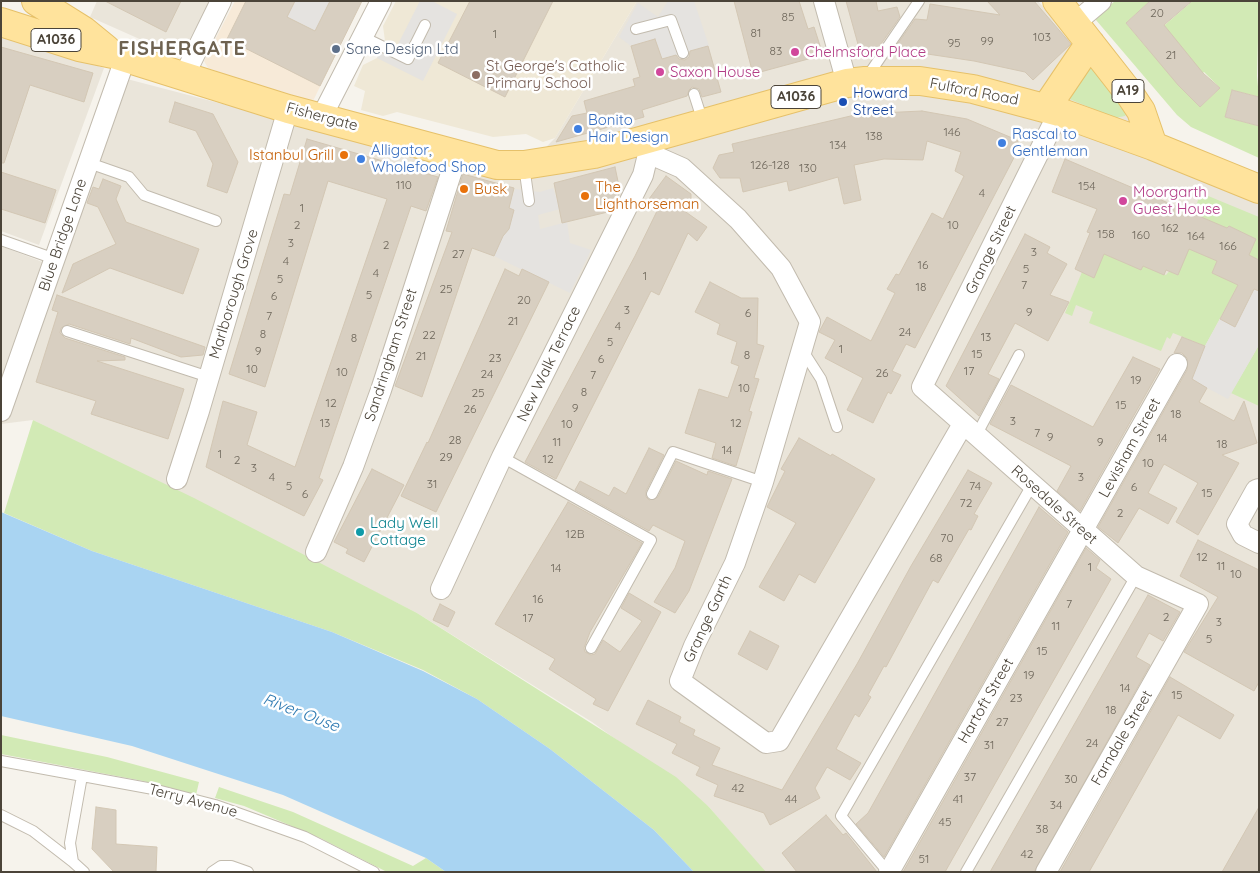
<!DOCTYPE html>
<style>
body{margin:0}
#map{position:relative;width:1260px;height:873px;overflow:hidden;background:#f6f3ec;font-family:Quicksand,sans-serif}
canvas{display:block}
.frame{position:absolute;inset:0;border:2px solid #4b4439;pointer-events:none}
</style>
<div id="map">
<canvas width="1260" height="873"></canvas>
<div class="frame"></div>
</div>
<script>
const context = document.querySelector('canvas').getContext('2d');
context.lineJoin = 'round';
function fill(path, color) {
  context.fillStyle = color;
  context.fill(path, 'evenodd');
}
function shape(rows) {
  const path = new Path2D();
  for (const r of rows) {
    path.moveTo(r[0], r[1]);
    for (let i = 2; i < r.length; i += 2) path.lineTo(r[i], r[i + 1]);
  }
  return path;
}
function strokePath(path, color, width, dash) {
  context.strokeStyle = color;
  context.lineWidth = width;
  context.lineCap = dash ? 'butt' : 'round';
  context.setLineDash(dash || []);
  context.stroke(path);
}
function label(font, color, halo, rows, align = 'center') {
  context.font = font + ' Quicksand,sans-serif';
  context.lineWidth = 5;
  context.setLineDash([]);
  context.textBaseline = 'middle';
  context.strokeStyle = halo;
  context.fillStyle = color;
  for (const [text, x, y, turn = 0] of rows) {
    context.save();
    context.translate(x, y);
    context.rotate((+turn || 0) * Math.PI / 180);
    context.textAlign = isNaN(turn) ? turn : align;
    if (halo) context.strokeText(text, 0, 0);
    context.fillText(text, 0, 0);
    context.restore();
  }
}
fill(shape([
 [97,1,210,1,180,57,90,17],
 [637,1,1038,1,1184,171,1259,203,1259,872,765,872,709,807,592,722,417,613,33,420,1,424,1,246,58,268,127,79,514,180,555,138],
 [1,33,104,68,39,245,1,231]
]), '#eae5da');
fill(shape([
 [235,1,362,1,312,103,306,104,208,68,204,61]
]), '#f7ead8');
fill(shape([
 [396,1,637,1,555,138,543,142,526,134,493,137,397,112,383,116,361,110,365,91,354,86,363,65,377,58,385,41,383,26]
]), '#efe8d6');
fill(shape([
 [1115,1,1150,1,1126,23,1150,51,1159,30,1189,4,1188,1,1259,1,1257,76,1259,97,1232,90,1225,117,1259,126,1259,158,1191,127,1177,115,1096,20,1096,17],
 [1204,72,1220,88,1200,107,1185,91],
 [1087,62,1121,102,1127,113,1125,116,1115,118,1067,98],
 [1201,193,1259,217,1259,260,1253,257,1205,346,1173,333,1170,339,1167,337,1161,351,1089,323,1093,312,1076,305,1072,316,1065,313,1082,272,1094,277,1106,249,1141,269,1143,266,1166,275,1189,249,1201,254,1214,223,1193,213],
 [1229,226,1256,239,1240,272,1228,280,1212,273,1217,261,1212,259],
 [1259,345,1259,406,1231,393],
 [33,420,194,498,417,613,676,777,709,807,766,872,694,872,654,830,550,749,477,699,423,670,332,632,92,551,4,513],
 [1,735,107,757,199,782,196,795,143,781,1,754],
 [219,787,293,812,413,866,426,858,446,872,387,872,320,838,244,806,215,798]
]), '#d2eab5');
fill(shape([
 [295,1,330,1,315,31,287,17],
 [420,1,432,1,457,14,423,81,377,58,385,41,397,46],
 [668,1,694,1,709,46,676,55,664,68,655,39,631,46,619,37,638,3,658,17],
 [553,188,560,209,538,215,540,229,567,222,570,243,591,250,570,293,494,256,501,238,509,229,514,210,509,208,515,189,540,192],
 [1254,289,1259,291,1259,345,1228,399,1183,375,1191,361,1205,346,1220,319]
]), '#e5e3e0');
fill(shape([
 [1,512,92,551,332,632,423,671,477,699,550,749,654,830,694,872,446,872,426,858,283,795,132,746,1,716]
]), '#a9d4f2');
const building = shape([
 [105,1,181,1,166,32,105,1],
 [246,1,295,1,287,17,315,31,330,1,362,1,320,86,227,39,246,1],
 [470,1,553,1,505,97,438,63,470,1],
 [734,1,799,1,808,29,814,27,823,55,753,74,734,1],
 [846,1,876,1,878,11,897,7,900,17,876,51,861,55,846,1],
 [987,1,1034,1,1071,44,1033,80,1025,72,974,61,894,49,915,19,927,20,930,4,1000,15,987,1],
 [1150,1,1192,1,1164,25,1203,73,1220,88,1200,107,1178,85,1126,23,1150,1],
 [655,39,662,59,676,55,679,59,685,60,689,57,690,51,708,46,721,92,702,97,699,89,692,87,689,90,687,96,642,110,644,117,556,142,572,116,587,113,584,101,635,86,633,79,640,77,631,46,655,39],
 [1,47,93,73,84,102,30,85,4,163,1,163,1,47],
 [1232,90,1259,97,1259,126,1225,117,1232,90],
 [175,102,213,114,238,162,227,193,207,186,213,164,196,131,169,122,175,102],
 [922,111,967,119,1017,140,1020,146,915,348,906,344,892,371,901,375,891,394,888,392,873,423,847,410,863,378,825,358,835,340,819,332,827,317,871,341,895,293,887,289,896,274,899,275,932,213,943,219,964,176,955,171,961,152,927,141,923,160,884,159,854,165,861,200,844,204,838,177,789,191,787,181,743,192,740,178,720,178,713,168,719,155,734,152,732,144,859,114,922,111],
 [307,139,438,177,426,211,411,206,319,478,323,480,304,516,206,467,223,401,257,412,247,445,295,467,387,199,328,181,265,387,229,374,284,194,290,195,307,139],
 [1065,159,1227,228,1229,226,1256,239,1249,255,1259,260,1259,291,1254,289,1235,327,1220,319,1238,285,1212,273,1217,261,1189,249,1178,275,1166,270,1164,275,1143,266,1141,270,1104,254,1094,278,1075,269,1090,233,1087,232,1097,209,1052,192,1065,159],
 [615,167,620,191,612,211,562,223,554,183,615,167],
 [1,172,56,190,45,223,1,209,1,172],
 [463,174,514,188,509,208,514,210,509,229,503,236,494,256,472,248,422,397,395,386,452,232,446,231,463,174],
 [666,176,691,194,691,200,683,210,707,227,697,241,688,233,659,295,651,291,556,479,525,462,635,256,659,207,649,199,666,176],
 [103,179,121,186,116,199,126,222,199,249,183,294,110,268,62,293,73,264,116,244,98,207,87,203,93,187,99,189,103,179],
 [1025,234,1050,247,1047,253,1067,264,1050,295,1069,302,1048,341,1015,323,988,374,999,379,979,416,946,386,1025,234],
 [505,269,519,276,522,269,549,282,436,512,401,496,427,442,428,443,505,269],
 [710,282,741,298,758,298,757,344,764,346,754,378,759,379,749,411,752,412,736,466,712,458,716,443,685,433,699,389,728,398,739,366,731,363,737,342,717,334,720,324,695,312,710,282],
 [57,295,205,347,203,355,181,357,131,338,130,344,69,324,61,328,60,333,65,338,125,357,125,360,97,361,184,389,168,439,91,414,96,401,36,382,58,312,52,310,57,295],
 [1182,337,1205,346,1192,379,1207,388,1199,402,1234,421,1244,401,1257,443,1222,455,1239,463,1198,535,1176,522,1198,483,1164,464,1148,493,1177,508,1168,524,1139,508,1118,543,1098,527,1187,370,1187,358,1182,353,1174,353,1182,337],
 [1133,357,1160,369,1080,511,1057,491,1071,466,990,424,1011,385,1093,427,1133,357],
 [799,438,831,456,832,454,875,479,815,583,799,574,784,601,759,587,796,523,767,507,785,471,781,469,799,438],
 [649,448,664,455,646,491,646,497,649,500,658,497,676,461,707,475,708,471,732,479,689,591,675,613,654,602,675,568,685,541,653,525,649,531,575,490,580,481,609,496,614,487,626,494,649,448],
 [372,469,404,485,364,562,346,553,348,549,334,542,372,469],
 [968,470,992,483,974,514,978,516,971,530,969,529,938,583,933,580,886,667,884,666,868,695,871,697,859,717,855,714,836,749,861,763,850,780,827,767,815,788,820,798,770,825,764,813,714,796,718,785,696,775,700,767,672,753,677,744,636,724,648,700,681,717,679,722,695,730,693,735,720,748,712,765,782,790,857,664,911,566,968,470],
 [568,502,642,543,590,632,584,648,585,652,591,655,595,654,603,640,620,652,642,621,621,608,629,593,661,612,608,711,593,704,596,699,549,669,555,659,495,624,568,502],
 [1039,507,1068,532,884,857,856,824,868,813,1039,507],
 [1198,540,1259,570,1259,682,1254,691,1184,652,1218,597,1180,576,1198,540],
 [1086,548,1100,560,1096,568,1111,579,945,872,903,872,1086,548],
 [1148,595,1180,612,1163,641,1149,633,1136,657,1150,665,1034,872,990,872,1148,595],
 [440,604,455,612,448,627,433,620,440,604],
 [750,631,779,646,767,670,738,654,750,631],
 [1170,677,1234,715,1220,739,1178,715,1089,872,1060,872,1170,677],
 [96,807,116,810,116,844,157,847,156,872,114,872,92,849,96,807],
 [1259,807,1259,872,1222,872,1259,807],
 [826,815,843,835,846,833,877,872,797,872,782,853,826,815]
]);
fill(building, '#d8cfc1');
strokePath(building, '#d3c7b4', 1);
const service = shape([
 [636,29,671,20,683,53],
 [363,37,408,59,425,25],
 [867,77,919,1],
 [694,94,703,122],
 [89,163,129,177,144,195,216,221],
 [524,166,529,201],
 [1,240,55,259],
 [67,331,209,377],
 [803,351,821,379,837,427],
 [976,436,1019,355],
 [502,457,651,540,591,648],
 [652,494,673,452,763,482],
 [1,761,153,789,215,805,305,837,374,872],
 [82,776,70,843,73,862,84,872],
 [1,815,33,831,73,862],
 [212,872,221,866,231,866,248,872],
 [888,872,841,816,1032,485],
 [966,872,1136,576]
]);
const minor = shape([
 [824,1,847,83],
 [1075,23,1101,1],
 [183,78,221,1],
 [322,116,381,1],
 [648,153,682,168,738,219,781,268,810,322,763,482,735,563,694,646,680,681,766,743,779,741,963,424],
 [1,411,125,59],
 [177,479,199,411,288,109],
 [1259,489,1256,490,1237,524,1243,535,1259,543],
 [316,552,353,467,381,390,457,155],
 [441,589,502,457,643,175,651,142],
 [889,872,1177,364],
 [1046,872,1198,604,1136,576,922,387,1059,112]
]);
const primary = shape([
 [36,1,84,31,106,49],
 [1057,1,1129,93,1141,111,1153,146],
 [1,22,79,47,113,54,288,109,497,165,524,165,594,154,847,83,865,81,920,81,973,89,1059,112,1153,146,1259,189],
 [1046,108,1090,43]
]);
strokePath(service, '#c2bbae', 12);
strokePath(minor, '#c2bbae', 22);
strokePath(primary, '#e6c16a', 30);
strokePath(service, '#fff', 10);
strokePath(minor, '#fff', 20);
strokePath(primary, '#ffe39c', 28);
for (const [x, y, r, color] of [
 [336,49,5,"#5c6f8a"],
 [795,52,5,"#d1479c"],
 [660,72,5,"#d1479c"],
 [476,75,5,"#8d6e63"],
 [843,102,5,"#1a4fb4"],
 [578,129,5,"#3f7fe0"],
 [1002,143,5,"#3f7fe0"],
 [344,155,5,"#e8710a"],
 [361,159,5,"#3f7fe0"],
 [464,189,5,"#e8710a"],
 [585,196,5,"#e8710a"],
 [1123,201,5,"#d1479c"],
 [360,532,5,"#0f9aa8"]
]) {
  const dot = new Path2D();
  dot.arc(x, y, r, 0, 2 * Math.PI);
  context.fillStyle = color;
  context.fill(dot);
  strokePath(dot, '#fff', 2);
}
label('12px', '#6e675b', null, [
 ["20",1157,13],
 ["85",788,17],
 ["81",756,33],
 ["1",495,34],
 ["103",1042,37],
 ["99",987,41],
 ["95",954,43],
 ["83",776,51],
 ["21",1171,55],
 ["146",952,132],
 ["138",874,136],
 ["134",838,145],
 ["126-128",770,165],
 ["130",808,168],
 ["110",404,185],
 ["154",1087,186],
 ["4",982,193],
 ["1",302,208],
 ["2",297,225],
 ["10",953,225],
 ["162",1170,228],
 ["158",1106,234],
 ["160",1141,235],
 ["164",1196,236],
 ["3",291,243],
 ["2",386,245],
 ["166",1228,246],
 ["3",1034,252],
 ["27",458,254],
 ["4",286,261],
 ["16",923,265],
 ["5",1026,269],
 ["4",376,273],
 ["1",645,276],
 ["5",280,279],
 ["7",1024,285],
 ["18",921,287],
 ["25",446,289],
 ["5",369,295],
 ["6",274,296],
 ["20",524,300],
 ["3",627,310],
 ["9",1029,312],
 ["6",748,313],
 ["7",269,316],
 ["21",513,321],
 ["4",618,326],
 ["24",905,332],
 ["8",263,334],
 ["22",429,335],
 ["13",986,337],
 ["8",354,338],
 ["5",610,342],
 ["1",841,349],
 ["9",258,351],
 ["15",977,354],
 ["8",747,355],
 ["21",421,356],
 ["23",495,358],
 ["6",601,359],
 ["10",252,369],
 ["17",969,371],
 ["10",342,372],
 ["26",882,373],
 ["24",487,374],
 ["7",593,375],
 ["19",1136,380],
 ["10",744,388],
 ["8",584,392],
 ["25",478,393],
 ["12",331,403],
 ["15",1121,405],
 ["9",575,408],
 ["26",470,409],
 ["18",1176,414],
 ["3",1013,421],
 ["13",325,423],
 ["12",736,423],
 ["10",567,424],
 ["7",1037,433],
 ["9",1050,437],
 ["14",1162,438],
 ["28",455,440],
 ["11",557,442],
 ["9",1100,442],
 ["18",1222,444],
 ["14",727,450],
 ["1",220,454],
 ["29",446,457],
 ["12",548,459],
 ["2",237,460],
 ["10",1148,463],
 ["3",254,468],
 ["4",272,477],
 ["3",1081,477],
 ["31",432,484],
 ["5",289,486],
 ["74",975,486],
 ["6",1134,487],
 ["15",1207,493],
 ["6",305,494],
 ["72",966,503],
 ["2",1120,513],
 ["12B",575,534],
 ["70",947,538],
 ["12",1202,557],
 ["68",936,558],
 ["11",1221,566],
 ["1",1090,567],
 ["14",556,568],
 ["10",1236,574],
 ["16",538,599],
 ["7",1069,604],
 ["2",1166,617],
 ["17",528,618],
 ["3",1219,622],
 ["11",1056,626],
 ["5",1209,639],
 ["15",1042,651],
 ["19",1029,675],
 ["14",1125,688],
 ["15",1177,695],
 ["23",1016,698],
 ["18",1111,710],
 ["27",1002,722],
 ["24",1092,743],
 ["31",989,745],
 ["37",970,777],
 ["30",1071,779],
 ["42",738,788],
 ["44",791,799],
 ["41",958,799],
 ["34",1056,805],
 ["45",945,822],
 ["38",1042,829],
 ["42",1027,854],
 ["51",924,859]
]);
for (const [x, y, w] of [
 [56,40,50],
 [1128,91,32],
 [796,97,50]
]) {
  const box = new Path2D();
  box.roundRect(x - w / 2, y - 11.5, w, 23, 4);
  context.fillStyle = '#fff';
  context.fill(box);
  strokePath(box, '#4b4439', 1);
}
label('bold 14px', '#4b4439', null, [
 ["A1036",56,40],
 ["A19",1128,91],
 ["A1036",796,97]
]);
label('15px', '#4e5e75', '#fff', [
 ["Sane Design Ltd",346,49]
], 'left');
label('15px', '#b23c85', '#fff', [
 ["Chelmsford Place",805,52],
 ["Saxon House",670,72],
 ["Moorgarth",1133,192],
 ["Guest House",1133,209]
], 'left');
label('15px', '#785e54', '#fff', [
 ["St George's Catholic",486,66],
 ["Primary School",486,83]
], 'left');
label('15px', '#4b4439', '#fff', [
 ["Fulford Road",974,92,11],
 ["Fishergate",322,117,15],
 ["Blue Bridge Lane",63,235,-71],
 ["Grange Street",991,250,-64],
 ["Marlborough Grove",234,294,-73],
 ["Sandringham Street",391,355,-72],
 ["New Walk Terrace",549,364,-64],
 ["Levisham Street",1130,448,-61],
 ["Rosedale Street",1054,505,42],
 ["Grange Garth",708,619,-65],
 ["Hartoft Street",986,701,-60],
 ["Farndale Street",1122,738,-60],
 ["Terry Avenue",193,801,15]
]);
label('15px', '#164399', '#fff', [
 ["Howard",853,93],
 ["Street",853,110]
], 'left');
label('15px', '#366cbe', '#fff', [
 ["Bonito",588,120],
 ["Hair Design",588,137],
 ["Rascal to",1012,134],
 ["Gentleman",1012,151],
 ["Alligator,",371,150],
 ["Wholefood Shop",371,167]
], 'left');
label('15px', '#c56008', '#fff', [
 ["Istanbul Grill",334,155,"right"],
 ["The",595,187],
 ["Lighthorseman",595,204],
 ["Busk",474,189]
], 'left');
label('15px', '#0d838f', '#fff', [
 ["Lady Well",370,523],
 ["Cottage",370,540]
], 'left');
label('italic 16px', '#2e7ab2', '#fff', [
 ["River Ouse",301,713,21]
]);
context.letterSpacing = '1px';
label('bold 20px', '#6e6250', '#fff', [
 ["FISHERGATE",182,49]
]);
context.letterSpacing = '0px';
</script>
